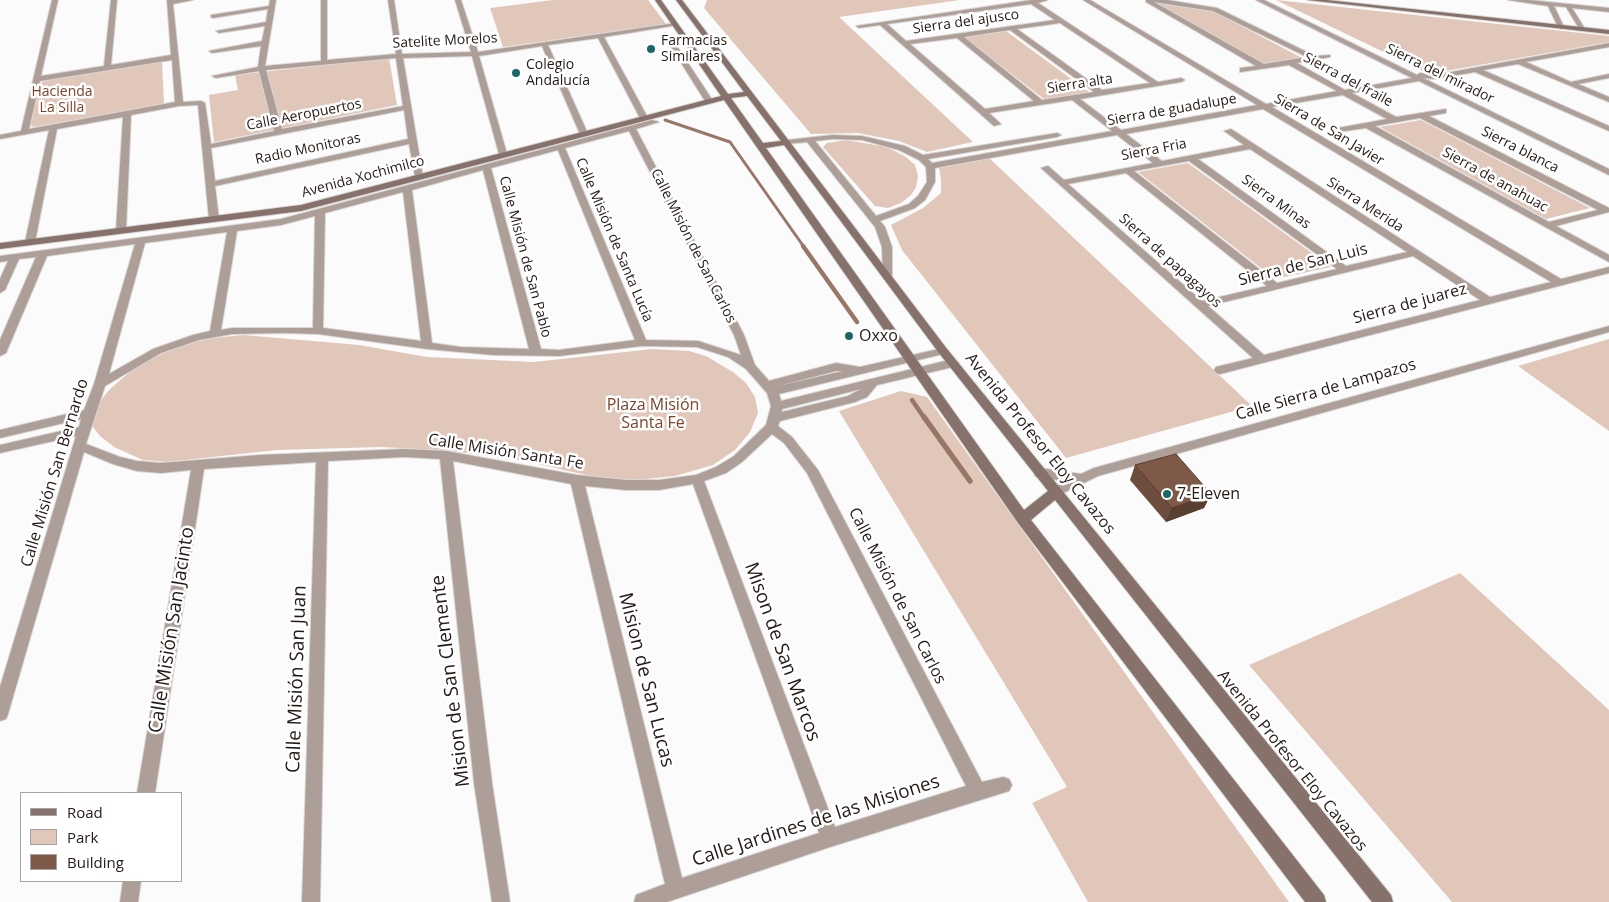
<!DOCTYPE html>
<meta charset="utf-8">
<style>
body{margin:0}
#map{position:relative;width:1609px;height:902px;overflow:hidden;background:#fbfbfb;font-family:"Open Sans",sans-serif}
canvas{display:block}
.legend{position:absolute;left:20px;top:792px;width:162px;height:90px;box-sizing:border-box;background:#fff;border:1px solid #a8a3a1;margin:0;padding:6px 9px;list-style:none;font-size:15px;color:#251a15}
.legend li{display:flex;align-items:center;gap:10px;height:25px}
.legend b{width:25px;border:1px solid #a8a3a1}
</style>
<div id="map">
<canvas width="1609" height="902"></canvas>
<ul class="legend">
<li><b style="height:6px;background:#86726a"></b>Road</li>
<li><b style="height:14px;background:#e1c6ba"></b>Park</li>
<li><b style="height:14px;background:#7f5948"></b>Building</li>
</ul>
</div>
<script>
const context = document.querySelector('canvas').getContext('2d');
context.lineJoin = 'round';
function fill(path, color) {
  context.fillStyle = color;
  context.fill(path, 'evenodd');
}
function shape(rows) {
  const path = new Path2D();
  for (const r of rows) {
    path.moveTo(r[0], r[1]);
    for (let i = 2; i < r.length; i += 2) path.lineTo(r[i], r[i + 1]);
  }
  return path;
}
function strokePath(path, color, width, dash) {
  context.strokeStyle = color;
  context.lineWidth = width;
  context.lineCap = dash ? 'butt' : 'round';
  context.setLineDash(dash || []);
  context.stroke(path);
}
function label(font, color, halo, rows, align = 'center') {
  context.font = font + ' "Open Sans",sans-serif';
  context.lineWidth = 5;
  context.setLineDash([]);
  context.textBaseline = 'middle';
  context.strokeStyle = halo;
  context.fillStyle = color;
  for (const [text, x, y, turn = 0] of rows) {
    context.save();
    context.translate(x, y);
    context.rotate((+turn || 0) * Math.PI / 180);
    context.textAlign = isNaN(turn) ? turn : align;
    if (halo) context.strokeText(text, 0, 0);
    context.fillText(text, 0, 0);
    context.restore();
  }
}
fill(shape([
 [553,0,648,0,666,24,503,47,490,8],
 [707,0,960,0,839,17,973,142,927,152,899,141,858,133,811,134,704,8],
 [1276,0,1609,36,1609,42,1429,74],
 [1153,2,1209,9,1302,58,1263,65],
 [1006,31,1089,92,1044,99,964,37],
 [389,58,397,105,214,142,209,95,238,90,235,75],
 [162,62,164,103,159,105,34,127,30,125,41,83,49,79],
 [1421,120,1590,208,1546,219,1380,127],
 [846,140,887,147,906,157,915,165,918,176,916,187,911,195,901,203,888,208,875,206,823,147,827,143],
 [989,158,1252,406,1066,458,902,250,891,225,923,208,941,193,941,179,939,168],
 [1188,163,1331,267,1275,279,1138,172],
 [244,335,359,345,427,357,534,362,652,349,689,351,706,356,733,372,746,383,755,397,758,413,750,432,735,450,713,465,675,476,635,480,595,477,524,461,475,454,440,450,380,447,277,450,166,462,143,460,114,447,100,436,93,427,91,418,97,405,109,390,141,362,190,343,212,338],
 [1609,339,1609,431,1518,366],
 [901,391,927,397,1289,902,1088,902,1032,803,1067,787,839,411],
 [1460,573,1609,710,1609,902,1452,902,1249,665]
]), '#e1c6ba');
strokePath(shape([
 [665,120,730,142,804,247]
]), '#987769', 3);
strokePath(shape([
 [803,246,857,322],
 [912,400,925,419]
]), '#987769', 4.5);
strokePath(shape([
 [924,417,970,481]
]), '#987769', 5.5);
const street = shape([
 [52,0,58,0,41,76,104,66,111,0,117,0,111,65,171,55,167,0,193,0,173,4,183,102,201,101,205,103,211,144,274,131,259,71,216,78,212,76,258,67,261,46,212,53,209,51,262,41,265,26,219,33,216,31,266,22,268,9,213,18,211,17,211,15,269,6,270,0,276,0,265,66,321,61,321,0,327,0,327,60,396,54,388,0,394,0,402,54,471,52,455,0,461,0,478,52,675,23,678,25,604,37,648,118,644,120,640,118,598,38,548,45,588,134,584,136,580,134,542,46,479,56,507,154,503,156,499,154,472,56,403,58,423,177,422,179,415,177,409,144,215,186,219,219,214,222,209,219,198,105,179,106,131,115,126,230,121,233,116,230,123,117,57,129,35,242,30,245,25,242,49,130,0,139,0,135,21,131,52,0],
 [396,58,403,106,282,129,266,70,396,58],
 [172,60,175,102,29,129,40,81,172,60],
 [404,110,408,139,215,181,211,148,404,110],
 [1032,0,1048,0,1038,3,1158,82,1181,78,1185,80,1181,82,1080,99,1121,130,1257,105,1083,0,1090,0,1266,104,1337,91,1289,65,1240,72,1240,68,1256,66,1146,2,1146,0,1167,0,1217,8,1315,56,1330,55,1330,57,1297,63,1345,90,1412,78,1256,0,1264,0,1417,75,1420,73,1435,75,1609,43,1609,47,1526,62,1571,82,1609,74,1609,78,1578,84,1609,97,1609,102,1518,64,1483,70,1609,126,1609,131,1475,72,1435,79,1423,78,1609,169,1609,175,1419,81,1352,93,1396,117,1446,109,1446,113,1429,116,1609,208,1609,212,1556,226,1609,255,1609,262,1366,128,1338,132,1338,128,1387,119,1343,95,1272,107,1561,279,1609,267,1609,273,1220,374,1216,373,1214,370,1216,367,1253,358,1041,168,1048,166,1064,180,1153,163,1117,135,935,168,935,182,925,200,915,208,880,221,885,227,892,247,892,276,887,279,883,278,882,247,875,227,807,142,787,144,783,142,787,140,833,135,862,136,905,146,923,155,1057,133,1061,135,1057,137,928,159,932,163,1112,131,1072,100,989,113,1001,124,994,126,880,25,859,28,856,26,1032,0],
 [1154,2,1213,11,1307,57,1264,64,1154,2],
 [1031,4,1055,20,906,41,887,24,1031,4],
 [1060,23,1150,83,1102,90,1017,29,1060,23],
 [1010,30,1094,92,1042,100,964,37,1010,30],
 [957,38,1034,101,985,109,910,44,957,38],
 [1263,109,1551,282,1490,297,1231,129,1224,131,1244,145,1162,161,1126,134,1263,109],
 [1420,118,1598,210,1549,222,1375,126,1420,118],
 [833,139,862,140,899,150,919,160,926,167,927,182,918,196,909,204,876,216,815,141,833,139],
 [1250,149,1407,252,1346,266,1198,159,1250,149],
 [1189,161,1337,269,1277,283,1134,171,1189,161],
 [1126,173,1267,286,1202,301,1068,184,1126,173],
 [1413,256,1480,300,1264,355,1208,306,1413,256],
 [1508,0,1529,0,1609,8,1609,12,1572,8,1585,29,1582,31,1580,30,1566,7,1554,6,1564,27,1561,29,1558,27,1548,6,1508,0],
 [664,33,669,34,713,101,712,103,705,101,663,34,664,33],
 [652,120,659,122,636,129,744,335,755,365,769,381,836,363,860,367,943,348,949,351,943,354,779,394,781,401,953,359,959,363,957,366,877,385,867,397,855,402,780,421,778,426,792,437,818,470,982,782,1003,777,1009,779,1012,785,1009,791,830,847,667,902,634,902,636,895,665,884,571,484,453,461,492,783,510,902,492,902,474,783,440,459,405,457,328,461,320,902,302,902,316,462,204,469,155,793,137,793,191,470,161,473,137,471,113,464,84,452,8,714,6,719,0,721,0,687,76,436,0,453,0,445,79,427,81,419,0,438,0,430,84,410,94,384,135,244,47,256,6,353,0,356,0,340,36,257,19,259,5,290,0,293,0,279,8,261,0,262,0,256,281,219,652,120],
 [629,131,734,335,741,355,698,341,646,340,565,148,629,131],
 [558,150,635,340,559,350,541,349,491,168,558,150],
 [483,170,529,349,461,347,432,343,412,190,483,170],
 [403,192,421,341,323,328,325,213,403,192],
 [315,216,313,328,232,328,221,330,237,231,281,225,315,216],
 [227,232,210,331,193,335,153,349,109,374,145,243,227,232],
 [284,333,318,334,427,349,493,355,559,356,642,346,697,347,728,357,746,369,767,393,771,406,766,425,734,456,716,467,696,475,659,480,626,480,577,475,446,451,405,449,260,455,161,463,137,461,120,457,86,444,105,386,161,353,199,340,232,334,284,333],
 [836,371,843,371,774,387,836,371],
 [861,389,848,396,782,412,782,409,861,389],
 [772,434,784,443,807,473,966,786,835,827,704,481,726,473,742,462,772,434],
 [693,484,819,833,682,878,585,486,626,490,659,490,693,484],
 [1609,326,1609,332,1098,476,1055,497,1050,495,1048,492,1050,489,1066,481,1040,478,1035,476,1034,473,1035,470,1040,468,1081,474,1094,468,1609,326],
 [123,881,141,881,138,902,120,902,123,881]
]);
const secondary = shape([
 [655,0,661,0,728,94,744,92,676,0,682,0,947,349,1391,895,1393,902,1372,902,1055,500,1031,520,1324,895,1326,902,1305,902,1018,523,724,100,301,211,0,249,0,243,301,205,721,96,655,0],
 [747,96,781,141,763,143,731,98,747,96],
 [784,145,939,353,1048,491,1024,510,766,148,784,145],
 [1307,0,1327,0,1609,30,1609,34,1307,0]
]);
strokePath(street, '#d9d7d6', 2);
strokePath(secondary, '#d9d7d6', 2);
fill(street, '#ad9e98');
fill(secondary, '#86726a');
fill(shape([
 [1135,465,1211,494,1204,508,1166,522,1130,480]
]), '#6d4d3e');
fill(shape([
 [1211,494,1204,508,1166,522,1172,508]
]), '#593e32');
const building = shape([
 [1176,454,1211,494,1172,508,1135,465,1176,454]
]);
fill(building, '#7f5948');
strokePath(building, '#593e32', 1);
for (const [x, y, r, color] of [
 [651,49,5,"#1a6767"],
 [516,73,5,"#1a6767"],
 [849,336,5,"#1a6767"],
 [1167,494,5,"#1a6767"]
]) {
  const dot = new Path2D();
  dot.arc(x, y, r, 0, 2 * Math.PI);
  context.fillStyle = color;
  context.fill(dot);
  strokePath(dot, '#fff', 2);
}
label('14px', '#251a15', '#fff', [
 ["Sierra del ajusco",966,22,-8],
 ["Satelite Morelos",445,41,-3],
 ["Sierra del mirador",1440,74,26],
 ["Sierra del fraile",1348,80,28],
 ["Sierra alta",1080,84,-9],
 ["Sierra de guadalupe",1172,110,-10],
 ["Calle Aeropuertos",304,115,-11],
 ["Sierra de San Javier",1329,130,31],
 ["Radio Monitoras",308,149,-12],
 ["Sierra Fria",1154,150,-11],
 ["Sierra blanca",1520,150,27],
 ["Avenida Xochimilco",363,177,-15],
 ["Sierra de anahuac",1495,180,29],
 ["Sierra Minas",1276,202,36],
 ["Sierra Merida",1365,205,33],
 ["Calle Misión de Santa Lucía",614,240,67],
 ["Calle Misión de San Carlos",693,246,63],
 ["Calle Misión de San Pablo",525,257,75],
 ["Sierra de papagayos",1170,261,42]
]);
label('14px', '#251a15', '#fff', [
 ["Farmacias",661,41],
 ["Similares",661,57],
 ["Colegio",526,65],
 ["Andalucía",526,81]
], 'left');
label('14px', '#7d442a', '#fff', [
 ["Hacienda",62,92],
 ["La Silla",62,108]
]);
label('16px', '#251a15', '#fff', [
 ["Sierra de San Luis",1303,265,-14],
 ["Sierra de juarez",1410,304,-15],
 ["Calle Sierra de Lampazos",1326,390,-16],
 ["Avenida Profesor Eloy Cavazos",1040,444,51],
 ["Calle Misión Santa Fe",506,452,9],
 ["Calle Misión San Bernardo",55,473,-73],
 ["Calle Misión de San Carlos",897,596,63],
 ["Avenida Profesor Eloy Cavazos",1292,761,51]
]);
label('16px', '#251a15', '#fff', [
 ["Oxxo",859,336],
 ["7-Eleven",1177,494]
], 'left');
label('16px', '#7d442a', '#fff', [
 ["Plaza Misión",653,405],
 ["Santa Fe",653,423]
]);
label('19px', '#251a15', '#fff', [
 ["Calle Misión San Jacinto",172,630,-81],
 ["Mison de San Marcos",782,652,70],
 ["Calle Misión San Juan",297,679,-88],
 ["Mision de San Lucas",646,680,76],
 ["Mision de San Clemente",451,681,-97],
 ["Calle Jardines de las Misiones",816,821,-18]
]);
</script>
